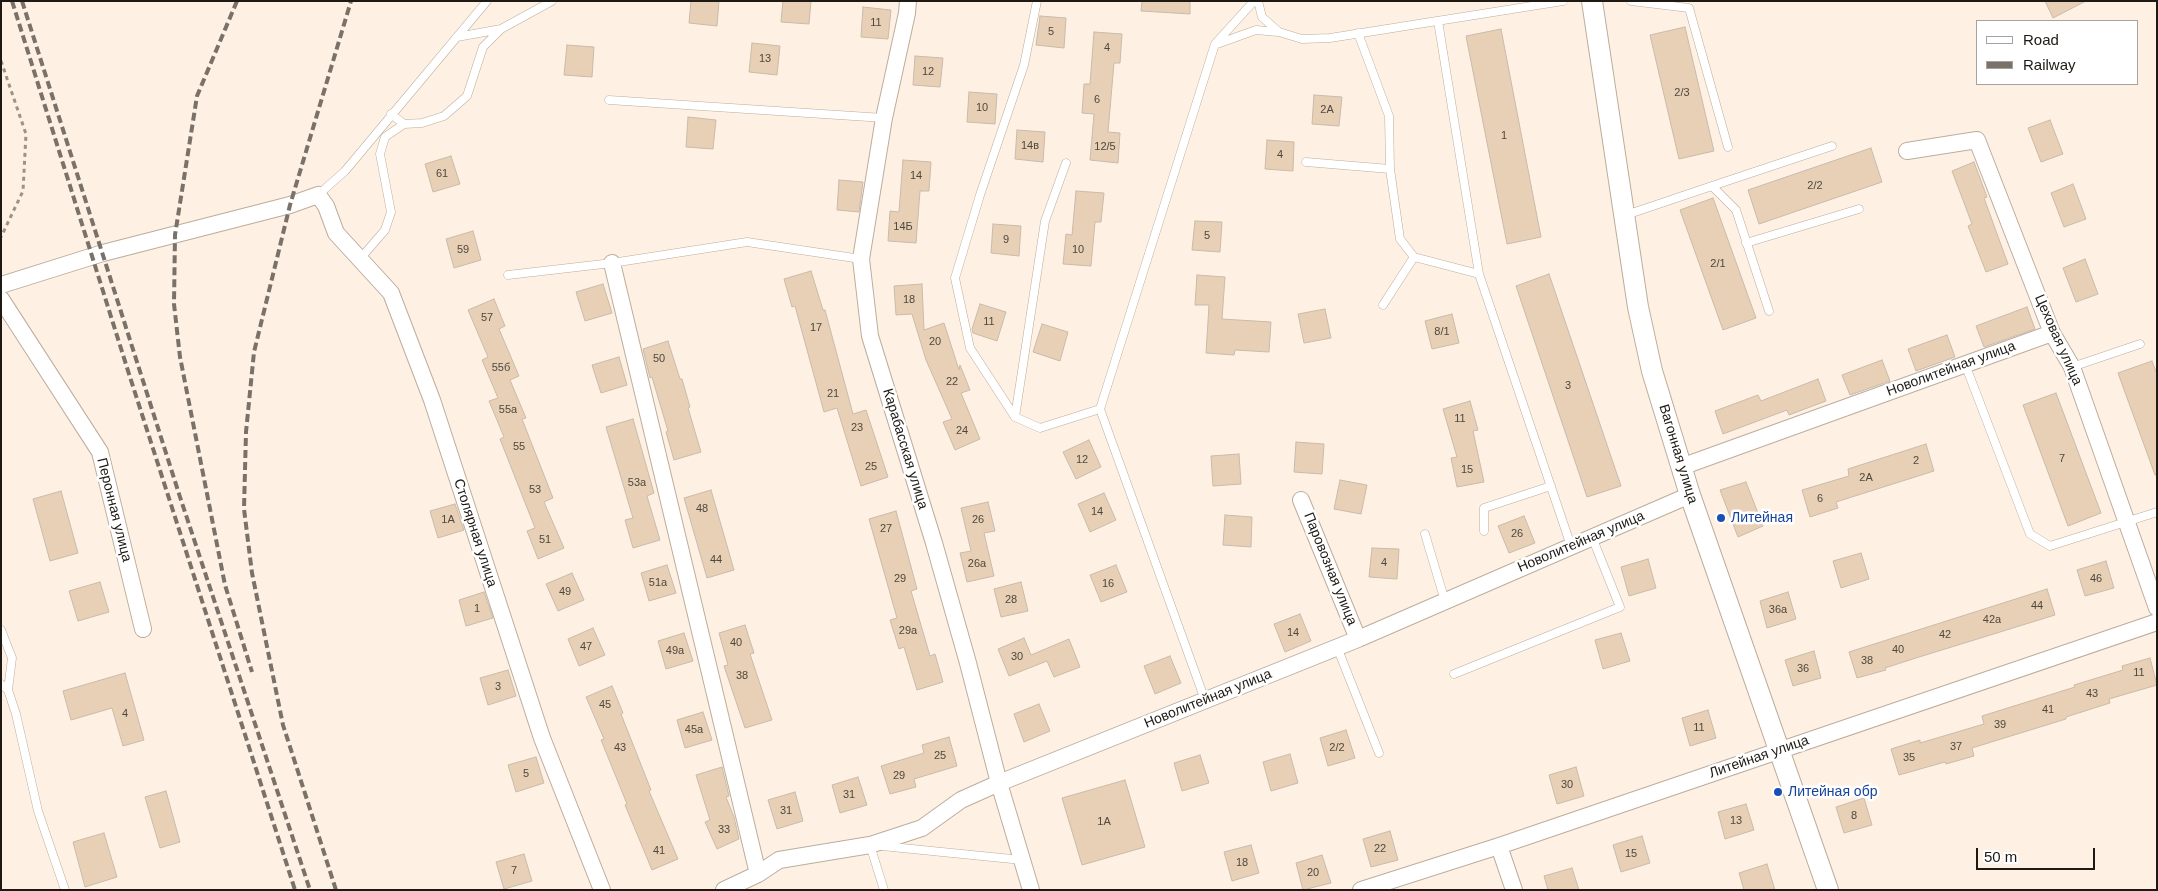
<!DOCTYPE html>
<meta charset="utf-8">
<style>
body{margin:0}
#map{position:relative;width:2158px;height:891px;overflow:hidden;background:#fef1e4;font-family:Arial,sans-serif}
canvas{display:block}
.frame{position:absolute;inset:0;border:2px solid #1e1913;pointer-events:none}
.legend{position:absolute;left:1976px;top:20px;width:162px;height:65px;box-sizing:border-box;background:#fff;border:1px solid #a5a3a1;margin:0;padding:6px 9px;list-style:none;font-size:15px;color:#1e1913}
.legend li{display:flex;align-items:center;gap:10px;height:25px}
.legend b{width:25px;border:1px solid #a5a3a1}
.scale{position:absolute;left:1976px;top:848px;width:119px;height:22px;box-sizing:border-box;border:2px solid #1e1913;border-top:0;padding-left:6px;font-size:15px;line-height:18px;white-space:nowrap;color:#1e1913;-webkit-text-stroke:4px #fff;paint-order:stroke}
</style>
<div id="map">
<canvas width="2158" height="891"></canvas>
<div class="frame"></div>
<ul class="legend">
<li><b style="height:6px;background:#fff"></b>Road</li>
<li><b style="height:6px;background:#7a7168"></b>Railway</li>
</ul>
<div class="scale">50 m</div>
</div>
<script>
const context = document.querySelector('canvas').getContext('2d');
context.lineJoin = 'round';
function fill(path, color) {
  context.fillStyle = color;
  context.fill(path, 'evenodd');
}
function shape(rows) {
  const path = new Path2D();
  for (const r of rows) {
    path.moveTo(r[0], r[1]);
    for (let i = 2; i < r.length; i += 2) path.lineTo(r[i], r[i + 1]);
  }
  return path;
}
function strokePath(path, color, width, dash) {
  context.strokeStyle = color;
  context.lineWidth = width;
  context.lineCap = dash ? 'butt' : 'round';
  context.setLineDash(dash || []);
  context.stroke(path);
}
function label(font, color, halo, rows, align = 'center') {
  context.font = font + ' Arial,sans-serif';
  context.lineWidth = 5;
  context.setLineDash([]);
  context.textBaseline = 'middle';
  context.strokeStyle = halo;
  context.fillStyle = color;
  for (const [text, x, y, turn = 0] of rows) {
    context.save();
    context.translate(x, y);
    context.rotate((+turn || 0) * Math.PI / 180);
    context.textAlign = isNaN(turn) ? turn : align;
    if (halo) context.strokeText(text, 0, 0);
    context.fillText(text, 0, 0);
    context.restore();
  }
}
const building = shape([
 [691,1,719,1,717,26,689,23,691,1],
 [783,1,811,1,809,24,781,22,783,1],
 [1142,1,1190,1,1190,14,1141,11,1142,1],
 [2045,1,2086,1,2053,18,2045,1],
 [863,7,891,10,888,39,861,37,863,7],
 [1040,16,1066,18,1064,48,1036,45,1040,16],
 [1685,27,1714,151,1679,159,1650,35,1685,27],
 [1501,29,1541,237,1507,244,1466,36,1501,29],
 [1094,32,1122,34,1120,63,1114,63,1108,132,1120,133,1118,163,1090,160,1094,114,1082,113,1084,84,1090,84,1094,32],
 [752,43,780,46,777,75,749,72,752,43],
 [567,45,594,47,592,77,564,75,567,45],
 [915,56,943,58,940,87,913,85,915,56],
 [969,92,997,94,995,124,967,122,969,92],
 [1314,95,1342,97,1339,126,1312,124,1314,95],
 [688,117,716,120,713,149,686,147,688,117],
 [2050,120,2063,154,2041,162,2028,128,2050,120],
 [1017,130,1045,132,1043,162,1015,159,1017,130],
 [1267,140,1294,142,1293,171,1265,169,1267,140],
 [1871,148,1882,182,1759,224,1748,190,1871,148],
 [451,156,460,184,433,192,425,164,451,156],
 [903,160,931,162,929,191,920,191,916,243,888,241,890,211,899,212,903,160],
 [1974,162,1987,197,1984,198,2008,264,1986,272,1968,226,1972,224,1952,171,1974,162],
 [839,180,863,182,859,212,837,210,839,180],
 [2073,184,2086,219,2064,227,2051,193,2073,184],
 [1076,191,1104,193,1101,222,1095,222,1091,266,1063,264,1066,234,1072,235,1076,191],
 [1713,198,1756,318,1723,330,1680,210,1713,198],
 [1195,221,1222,222,1220,252,1192,250,1195,221],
 [993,224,1021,226,1019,256,991,253,993,224],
 [473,231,481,260,454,268,446,239,473,231],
 [2085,259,2098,294,2076,302,2063,268,2085,259],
 [811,271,823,310,825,310,853,414,866,410,888,477,861,486,837,408,824,412,795,306,792,307,784,279,811,271],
 [1549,274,1621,486,1587,497,1516,286,1549,274],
 [1197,275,1225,277,1222,319,1271,322,1269,352,1235,350,1234,355,1206,353,1209,305,1195,305,1197,275],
 [603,284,612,313,585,321,576,292,603,284],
 [922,284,924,330,944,323,959,370,960,365,970,390,961,393,980,439,955,450,943,422,952,419,926,360,912,314,896,315,894,286,922,284],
 [494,299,505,326,499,329,519,376,510,380,526,418,522,419,553,498,544,502,564,548,538,559,527,531,535,528,500,439,504,437,489,401,498,398,482,360,488,357,468,310,494,299],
 [980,304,1006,312,997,341,973,333,972,329,980,304],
 [2027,307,2035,329,1984,347,1976,326,2027,307],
 [1325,309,1331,338,1304,343,1298,314,1325,309],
 [1452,314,1459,343,1432,349,1425,321,1452,314],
 [1042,324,1068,332,1060,361,1033,352,1042,324],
 [1947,335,1955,357,1916,371,1908,349,1947,335],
 [668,341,680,379,682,379,690,407,688,408,701,452,674,460,666,432,668,431,652,377,650,378,643,349,668,341],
 [619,357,627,385,601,393,592,365,619,357],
 [1882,360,1890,381,1850,395,1842,375,1882,360],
 [2152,361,2157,374,2157,475,2155,475,2118,373,2152,361],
 [1818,379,1826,401,1789,415,1787,410,1723,434,1715,411,1758,395,1761,401,1818,379],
 [2056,393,2101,513,2068,526,2023,405,2056,393],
 [1470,401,1478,430,1473,431,1484,482,1457,487,1451,458,1457,457,1443,409,1470,401],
 [633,419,654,493,647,496,660,540,633,548,625,520,633,518,606,427,633,419],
 [1089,440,1101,467,1076,479,1063,452,1089,440],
 [1296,442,1324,444,1322,474,1294,472,1296,442],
 [1926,444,1934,471,1836,502,1838,508,1810,517,1802,490,1849,476,1848,469,1926,444],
 [1239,454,1241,484,1213,486,1211,456,1239,454],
 [1340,480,1367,485,1361,514,1334,509,1340,480],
 [1746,482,1763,526,1738,537,1720,490,1746,482],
 [711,490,734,570,707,578,684,498,711,490],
 [61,491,78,553,50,561,33,499,61,491],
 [1104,493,1116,520,1090,532,1078,504,1104,493],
 [988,502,995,531,984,533,994,576,967,582,960,553,971,551,961,508,988,502],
 [455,504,464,530,438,538,430,511,455,504],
 [896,511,917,589,911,591,930,656,935,654,943,682,917,690,904,647,899,649,890,620,897,618,869,519,896,511],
 [1225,515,1252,517,1251,547,1223,545,1225,515],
 [1524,516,1535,543,1509,553,1498,526,1524,516],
 [1372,548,1399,549,1397,579,1369,577,1372,548],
 [1861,553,1869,579,1841,588,1833,561,1861,553],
 [1648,559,1656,588,1629,596,1621,567,1648,559],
 [2106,561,2114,588,2085,596,2077,570,2106,561],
 [667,565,676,593,649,601,641,573,667,565],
 [1116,565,1127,592,1101,602,1090,575,1116,565],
 [572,573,584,600,558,611,546,584,572,573],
 [100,582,109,612,78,621,69,591,100,582],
 [1021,582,1028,611,1001,617,994,589,1021,582],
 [2047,589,2055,615,1916,658,1885,668,1886,670,1857,678,1849,652,2047,589],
 [484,592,493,618,466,626,459,600,484,592],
 [1788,592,1796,619,1767,628,1760,601,1788,592],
 [1300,614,1311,641,1285,652,1274,624,1300,614],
 [745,625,754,653,750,654,772,720,745,728,724,666,728,665,719,633,745,625],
 [593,628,605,655,579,666,568,639,593,628],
 [684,633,693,661,666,669,658,641,684,633],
 [1621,633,1630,661,1603,669,1595,640,1621,633],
 [1024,638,1031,655,1069,639,1080,667,1054,677,1047,661,1009,676,998,649,1024,638],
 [1814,651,1821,678,1793,686,1785,660,1814,651],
 [1170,656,1181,683,1155,694,1144,666,1170,656],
 [2150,658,2157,685,2109,699,2110,703,2066,717,2066,719,1972,748,1974,756,1946,764,1945,762,1899,775,1891,749,1920,740,1920,743,1984,724,1982,716,2075,687,2074,685,2123,670,2122,666,2150,658],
 [508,670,516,696,488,705,480,678,508,670],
 [125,673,144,740,123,746,112,708,71,720,63,691,125,673],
 [612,686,623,713,621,714,651,790,649,791,678,859,652,870,625,805,627,804,601,740,604,739,586,697,612,686],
 [1039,704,1050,731,1024,742,1014,714,1039,704],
 [1708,710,1716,738,1690,746,1682,718,1708,710],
 [703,712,712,740,685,748,677,720,703,712],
 [1346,730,1355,758,1328,766,1320,738,1346,730],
 [949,737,957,766,914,779,916,787,890,794,881,766,924,753,922,745,949,737],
 [1290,754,1298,783,1271,791,1263,762,1290,754],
 [1200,755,1209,783,1182,791,1174,763,1200,755],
 [536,757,544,783,516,792,508,765,536,757],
 [722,767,729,796,726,797,734,817,739,839,717,849,705,822,710,820,696,775,722,767],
 [1576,767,1584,796,1557,804,1549,775,1576,767],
 [858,777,867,805,840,813,832,785,858,777],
 [1125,780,1145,847,1082,865,1062,798,1125,780],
 [166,791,180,842,160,848,145,797,166,791],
 [795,792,803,821,777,829,768,800,795,792],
 [1864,798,1872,825,1844,833,1836,807,1864,798],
 [1746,804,1754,830,1725,839,1718,812,1746,804],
 [1390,831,1398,860,1371,867,1363,839,1390,831],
 [104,833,117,877,85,887,73,842,104,833],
 [1642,836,1650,863,1621,872,1613,845,1642,836],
 [1251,845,1259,873,1232,881,1224,852,1251,845],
 [524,854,532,881,504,889,496,862,524,854],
 [1322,855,1331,883,1303,890,1296,863,1322,855],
 [1767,864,1775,890,1744,890,1739,873,1767,864],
 [1572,868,1579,890,1548,890,1544,876,1572,868]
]);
fill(building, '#e7d0b6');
strokePath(building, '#c9baaa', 1);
const service = shape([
 [1037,1,1024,65,980,195,955,278,970,348,1015,417,1040,428,1100,409,1215,44,1254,1],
 [1258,1,1262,17,1279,32,1302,39,1330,38,1563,1],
 [1631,1,1689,8,1728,147],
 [1438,21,1479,274,1571,546],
 [1358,33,1389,116,1390,169,1400,239,1414,257,1479,274],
 [457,37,501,29],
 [1217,44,1256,30,1278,32],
 [609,100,884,118],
 [391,114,404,124,422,123,444,116,467,96,483,47,501,29,552,1],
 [1306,162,1390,169],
 [1712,186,1832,146],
 [318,195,345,171,487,1],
 [1626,215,1712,186,1736,210,1769,311],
 [1746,243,1859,209],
 [360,259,385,230,391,212,380,154,385,137,404,124],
 [508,275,612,263,747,242,861,259],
 [1383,305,1414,257],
 [1965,364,2030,534,2050,546,2157,512],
 [2072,367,2140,344],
 [1100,409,1205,700],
 [1015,417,1045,221,1066,163],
 [1484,531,1484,508,1551,486],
 [1425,534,1445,601],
 [1,630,12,658,8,690],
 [1337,647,1379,753],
 [1454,674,1620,607,1592,537],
 [1,684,8,690,16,714,38,811,65,890],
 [870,845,884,890],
 [882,846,1022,860]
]);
const minor = shape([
 [908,1,907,13,884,118,861,259,870,336,934,543,968,663,999,783,1031,890],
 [1907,151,1977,140,2052,333,2072,367,2157,608],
 [612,263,758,874],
 [1,285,103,253,290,205,318,195,326,206,336,233,391,293,432,400,542,738,602,890],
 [1,299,100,452,143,629],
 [1681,467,2052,333],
 [1301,500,1358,639],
 [1499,846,1514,890],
 [724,890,758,874,779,860,870,845,922,828,961,800,999,783,1358,639,1690,495],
 [1361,890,1499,846,2157,622]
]);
const tertiary = shape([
 [1592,1,1638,307,1652,371,1690,495,1828,890]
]);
strokePath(service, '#bcad9c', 9);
strokePath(minor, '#bcad9c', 18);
strokePath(tertiary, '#bcad9c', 22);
strokePath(shape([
 [1,61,26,134,23,191,1,237]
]), '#9b9288', 3, [4, 4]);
strokePath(service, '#fff', 8);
strokePath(minor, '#fff', 16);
strokePath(tertiary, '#fff', 20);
strokePath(shape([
 [12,1,129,374,295,890],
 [22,1,180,497,310,890],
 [237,1,197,96,175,235,174,304,180,357,225,585,252,672],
 [336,890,283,725,252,573,244,509,246,432,254,352,290,205,351,1]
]), '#7a7168', 4, [8, 4]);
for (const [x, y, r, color] of [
 [1721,518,5,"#1a4fb4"],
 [1778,792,5,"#1a4fb4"]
]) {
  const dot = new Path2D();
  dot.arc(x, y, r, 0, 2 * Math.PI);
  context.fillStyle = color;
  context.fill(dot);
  strokePath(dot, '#fff', 2);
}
label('11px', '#50473c', null, [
 ["11",876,23],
 ["5",1051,32],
 ["4",1107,48],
 ["13",765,59],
 ["12",928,72],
 ["2/3",1682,93],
 ["6",1097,100],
 ["10",982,108],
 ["2А",1327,110],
 ["1",1504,136],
 ["14в",1030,146],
 ["12/5",1105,147],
 ["4",1280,155],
 ["61",442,174],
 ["14",916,176],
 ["2/2",1815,186],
 ["14Б",903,227],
 ["5",1207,236],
 ["9",1006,240],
 ["59",463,250],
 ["10",1078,250],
 ["2/1",1718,264],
 ["18",909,300],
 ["57",487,318],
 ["11",989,322],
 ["17",816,328],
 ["8/1",1442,332],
 ["20",935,342],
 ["50",659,359],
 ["55б",501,368],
 ["22",952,382],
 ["3",1568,386],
 ["21",833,394],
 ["55а",508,410],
 ["11",1460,419],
 ["23",857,428],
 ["24",962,431],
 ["55",519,447],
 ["7",2062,459],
 ["12",1082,460],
 ["2",1916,461],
 ["25",871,467],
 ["15",1467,470],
 ["2А",1866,478],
 ["53а",637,483],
 ["53",535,490],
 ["6",1820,499],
 ["48",702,509],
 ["14",1097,512],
 ["1А",448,520],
 ["26",978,520],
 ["27",886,529],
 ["26",1517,534],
 ["51",545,540],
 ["44",716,560],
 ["4",1384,563],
 ["26а",977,564],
 ["29",900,579],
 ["46",2096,579],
 ["51а",658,583],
 ["16",1108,584],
 ["49",565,592],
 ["28",1011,600],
 ["44",2037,606],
 ["1",477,609],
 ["36а",1778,610],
 ["42а",1992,620],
 ["29а",908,631],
 ["14",1293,633],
 ["42",1945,635],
 ["40",736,643],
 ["47",586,647],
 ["40",1898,650],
 ["49а",675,651],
 ["30",1017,657],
 ["38",1867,661],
 ["36",1803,669],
 ["11",2139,673],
 ["38",742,676],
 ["3",498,687],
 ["43",2092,694],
 ["45",605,705],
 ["41",2048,710],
 ["4",125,714],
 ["39",2000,725],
 ["11",1699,728],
 ["45а",694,730],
 ["37",1956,747],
 ["43",620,748],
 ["2/2",1337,748],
 ["25",940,756],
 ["35",1909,758],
 ["5",526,774],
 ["29",899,776],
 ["30",1567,785],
 ["31",849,795],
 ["31",786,811],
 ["8",1854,816],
 ["13",1736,821],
 ["1А",1104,822],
 ["33",724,830],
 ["22",1380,849],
 ["41",659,851],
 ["15",1631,854],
 ["18",1242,863],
 ["7",514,871],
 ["20",1313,873]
]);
label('14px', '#1e1913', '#fff', [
 ["Цеховая улица",2058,340,66],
 ["Новолитейная улица",1951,369,-20],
 ["Карабасская улица",905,449,73],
 ["Вагонная улица",1678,454,73],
 ["Перонная улица",114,510,76],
 ["Столярная улица",475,533,72],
 ["Новолитейная улица",1581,542,-23],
 ["Паровозная улица",1330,569,68],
 ["Новолитейная улица",1208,699,-22],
 ["Литейная улица",1759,757,-19]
]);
label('14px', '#164399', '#fff', [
 ["Литейная",1731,518],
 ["Литейная обр",1788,792]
], 'left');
</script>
